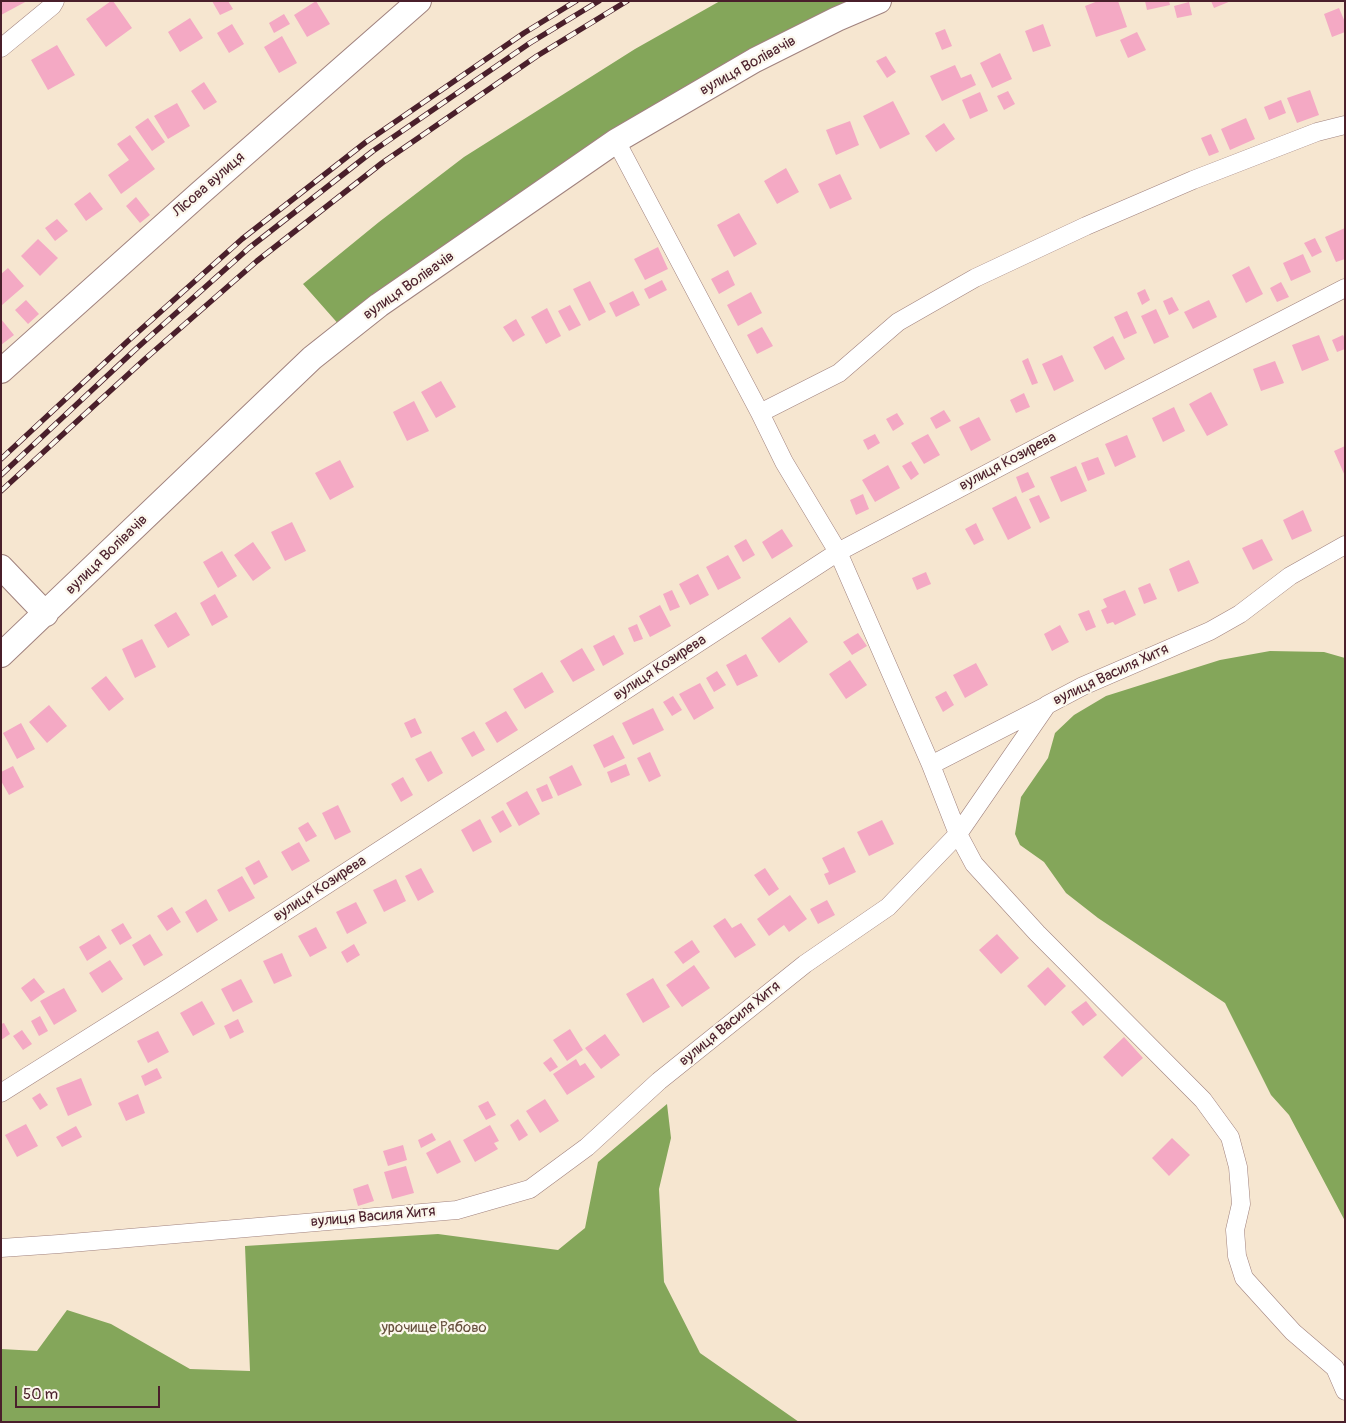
<!DOCTYPE html>
<meta charset="utf-8">
<style>
body{margin:0}
#map{position:relative;width:1346px;height:1423px;overflow:hidden;background:#f6e6d0;font-family:Pangolin,sans-serif}
canvas{display:block}
.frame{position:absolute;inset:0;border:2px solid #4a1f2b;pointer-events:none}
.scale{position:absolute;left:15px;top:1386px;width:145px;height:22px;box-sizing:border-box;border:2px solid #4a1f2b;border-top:0;padding-left:6px;font-size:15px;line-height:18px;white-space:nowrap;color:#4a1f2b;-webkit-text-stroke:4px #fbf7ec;paint-order:stroke}
</style>
<div id="map">
<canvas width="1346" height="1423"></canvas>
<div class="frame"></div>
<div class="scale">50 m</div>
</div>
<script>
const context = document.querySelector('canvas').getContext('2d');
context.lineJoin = 'round';
function fill(path, color) {
  context.fillStyle = color;
  context.fill(path, 'evenodd');
}
function shape(rows) {
  const path = new Path2D();
  for (const r of rows) {
    path.moveTo(r[0], r[1]);
    for (let i = 2; i < r.length; i += 2) path.lineTo(r[i], r[i + 1]);
  }
  return path;
}
function strokePath(path, color, width, dash) {
  context.strokeStyle = color;
  context.lineWidth = width;
  context.lineCap = dash ? 'butt' : 'round';
  context.setLineDash(dash || []);
  context.stroke(path);
}
function label(font, color, halo, rows, align = 'center') {
  context.font = font + ' Pangolin,sans-serif';
  context.lineWidth = 4.5;
  context.setLineDash([]);
  context.textBaseline = 'middle';
  context.strokeStyle = halo;
  context.fillStyle = color;
  for (const [text, x, y, turn = 0] of rows) {
    context.save();
    context.translate(x, y);
    context.rotate((+turn || 0) * Math.PI / 180);
    context.textAlign = isNaN(turn) ? turn : align;
    if (halo) context.strokeText(text, 0, 0);
    context.fillText(text, 0, 0);
    context.restore();
  }
}
fill(shape([
 [720,1,869,1,782,40,341,327,303,284,379,222,464,157,635,49],
 [1270,651,1324,652,1345,658,1345,1221,1289,1115,1271,1095,1225,1003,1098,918,1066,893,1044,862,1020,845,1015,834,1021,797,1048,758,1055,733,1074,715,1106,696,1220,660],
 [667,1104,671,1138,659,1189,664,1282,700,1353,799,1422,1,1422,1,1349,37,1351,67,1310,111,1324,190,1369,250,1371,245,1246,438,1234,558,1250,585,1228,598,1162]
]), '#84a65a');
fill(shape([
 [1,1,27,1,1,15],
 [111,1,113,1,132,28,106,47,86,19],
 [212,1,228,1,233,9,220,15],
 [316,1,330,24,307,37,294,15],
 [1098,1,1118,1,1127,27,1096,37,1085,6],
 [1145,1,1169,1,1170,5,1147,10],
 [1211,1,1231,1,1214,8],
 [1189,2,1192,15,1177,18,1174,6],
 [1339,8,1345,22,1345,32,1332,37,1324,14],
 [284,14,290,24,274,33,269,23],
 [190,18,203,38,180,52,168,32],
 [232,24,244,44,229,53,217,33],
 [1043,24,1051,46,1033,52,1025,31],
 [945,29,952,46,942,50,935,33],
 [1137,32,1146,50,1128,58,1120,40],
 [282,36,297,63,279,73,264,47],
 [57,45,75,75,48,90,31,60],
 [1000,53,1012,79,992,88,980,63],
 [886,56,896,72,887,78,876,61],
 [955,65,961,78,971,74,976,85,942,101,930,76],
 [204,82,217,102,204,110,191,91],
 [1310,90,1319,115,1297,123,1287,98],
 [1008,91,1015,104,1004,110,997,96],
 [980,92,988,111,970,119,962,100],
 [1281,100,1286,113,1269,120,1264,107],
 [893,101,910,134,880,149,863,116],
 [177,103,190,126,168,139,154,116],
 [148,118,165,142,152,151,135,127],
 [1246,118,1255,139,1230,150,1221,129],
 [850,121,859,145,836,155,826,130],
 [944,123,955,139,936,152,925,136],
 [1211,134,1219,152,1209,156,1201,138],
 [130,135,155,169,121,194,108,175,129,160,117,144],
 [786,168,799,192,777,204,764,181],
 [840,174,852,199,830,209,818,184],
 [90,192,103,209,86,221,74,204],
 [136,197,150,215,140,223,126,206],
 [739,213,757,244,734,257,717,225],
 [57,219,68,231,55,241,45,228],
 [1345,228,1345,259,1336,262,1325,237],
 [1315,238,1322,252,1312,257,1304,243],
 [38,239,58,258,40,276,21,256],
 [658,247,668,269,645,280,634,259],
 [1303,254,1311,272,1291,281,1283,263],
 [1249,266,1263,294,1246,303,1232,275],
 [8,268,24,286,2,305,1,274],
 [728,270,735,285,719,294,711,279],
 [662,280,667,290,649,299,644,289],
 [590,281,606,312,589,321,573,289],
 [1281,282,1289,297,1277,302,1270,288],
 [1145,289,1150,300,1142,305,1137,293],
 [633,291,640,305,616,317,609,303],
 [751,292,762,313,738,326,727,305],
 [1172,297,1179,310,1169,315,1163,301],
 [26,300,39,314,28,324,15,310],
 [1209,300,1217,317,1193,329,1184,312],
 [570,305,581,325,569,331,558,311],
 [547,308,561,336,546,344,531,317],
 [1156,309,1169,337,1154,344,1141,316],
 [1127,311,1137,333,1124,339,1114,317],
 [1,319,14,335,1,345],
 [516,319,525,335,513,342,503,327],
 [762,327,773,346,757,354,747,335],
 [1319,335,1329,360,1302,371,1292,345],
 [1343,335,1345,339,1345,349,1337,352,1332,340],
 [1113,336,1125,359,1105,370,1093,347],
 [1062,355,1074,381,1054,391,1042,364],
 [1028,358,1038,383,1032,385,1022,361],
 [1275,361,1284,383,1261,391,1253,369],
 [441,381,456,407,436,418,421,392],
 [1211,392,1228,425,1207,436,1189,404],
 [1024,393,1030,407,1016,413,1010,400],
 [414,401,429,431,407,441,393,412],
 [1174,407,1185,431,1163,442,1152,418],
 [944,410,951,421,936,429,930,418],
 [897,413,904,424,893,431,886,419],
 [979,417,991,440,971,451,959,427],
 [875,434,880,443,868,450,863,440],
 [928,434,940,455,924,464,911,443],
 [1127,435,1136,457,1115,467,1105,444],
 [1345,446,1345,476,1334,451],
 [1098,457,1105,474,1088,481,1081,463],
 [340,460,354,487,330,500,315,473],
 [911,461,919,474,911,480,902,466],
 [888,465,900,488,875,502,862,480],
 [1076,466,1087,491,1061,502,1050,477],
 [1028,472,1035,487,1022,493,1016,477],
 [863,494,869,509,856,515,850,500],
 [1039,495,1050,518,1040,523,1029,499],
 [1016,496,1031,528,1008,540,992,508],
 [1303,510,1312,531,1292,540,1283,520],
 [292,522,306,551,285,561,271,532],
 [976,523,984,540,974,545,965,529],
 [782,529,793,546,772,559,762,542],
 [746,539,755,555,743,562,734,546],
 [1262,539,1273,560,1253,570,1242,548],
 [253,542,271,568,253,581,234,555],
 [222,551,237,576,218,588,203,562],
 [728,555,741,578,718,590,706,567],
 [1189,560,1199,583,1178,592,1169,569],
 [926,572,931,584,917,590,912,578],
 [698,574,709,595,690,605,679,584],
 [1150,583,1157,599,1144,604,1138,588],
 [672,590,680,607,670,611,663,594],
 [1125,590,1136,615,1115,625,1113,622,1107,624,1101,610,1107,607,1103,599],
 [215,594,228,617,212,626,200,603],
 [660,605,671,626,650,637,639,616],
 [1089,610,1096,627,1086,631,1078,614],
 [176,612,190,635,168,648,154,625],
 [790,617,808,642,779,663,761,638],
 [637,624,643,639,634,642,628,628],
 [1060,625,1069,642,1052,651,1044,634],
 [858,633,867,646,852,655,843,642],
 [614,635,624,654,603,666,593,646],
 [142,639,156,667,135,678,122,649],
 [582,648,595,670,573,682,560,661],
 [746,654,758,676,737,686,726,665],
 [850,660,867,685,846,699,829,674],
 [976,663,988,685,965,698,953,675],
 [717,671,726,685,714,692,706,678],
 [542,672,554,692,525,709,513,689],
 [106,676,124,699,109,711,91,688],
 [700,683,714,708,694,720,679,694],
 [946,691,954,705,943,712,935,697],
 [673,696,682,710,672,716,663,702],
 [49,705,67,726,47,743,29,722],
 [653,708,664,730,633,745,622,723],
 [506,711,518,730,497,743,485,723],
 [415,718,422,733,411,738,404,723],
 [21,723,35,749,17,759,3,733],
 [474,731,485,750,472,757,461,738],
 [613,735,625,758,604,768,593,745],
 [431,751,443,773,428,782,415,759],
 [650,752,661,776,649,782,637,758],
 [626,764,630,775,611,783,607,772],
 [572,765,582,785,558,796,549,777],
 [13,766,24,787,9,795,1,781,1,772],
 [403,777,413,795,401,802,391,784],
 [547,784,553,798,542,802,536,789],
 [527,791,540,814,519,826,506,803],
 [338,805,351,832,335,840,322,813],
 [503,810,512,826,500,833,491,817],
 [480,819,492,842,473,852,461,830],
 [882,820,894,844,869,856,857,832],
 [308,822,317,836,306,842,298,828],
 [299,842,310,861,292,871,281,852],
 [844,847,856,872,829,885,824,874,829,872,822,858],
 [259,860,268,877,254,885,245,868],
 [421,868,434,892,418,901,405,876],
 [765,868,779,889,769,896,754,875],
 [242,876,255,898,229,912,217,890],
 [396,879,406,901,384,912,373,890],
 [790,895,807,919,789,932,784,925,769,936,757,919],
 [206,899,218,920,197,933,185,912],
 [827,900,835,915,818,924,810,909],
 [356,902,367,923,347,934,336,912],
 [172,907,181,922,167,931,157,916],
 [725,918,732,928,741,923,756,945,735,958,713,926],
 [123,923,132,938,120,945,111,930],
 [316,927,327,948,310,957,298,936],
 [150,934,163,955,144,966,132,945],
 [997,934,1019,958,1001,974,979,950],
 [99,935,107,948,87,961,79,947],
 [692,940,700,952,683,964,674,952],
 [354,944,360,955,347,963,341,952],
 [282,953,292,976,274,984,263,961],
 [110,960,123,979,102,993,89,973],
 [694,965,710,988,682,1007,666,985],
 [1048,967,1066,986,1045,1006,1027,986],
 [34,978,45,992,31,1002,21,988],
 [653,978,670,1007,643,1023,626,994],
 [241,979,253,1002,233,1012,221,989],
 [64,988,77,1011,54,1025,40,1001],
 [202,1001,215,1024,193,1036,180,1013],
 [1086,1001,1097,1015,1083,1026,1071,1012],
 [40,1016,48,1031,39,1036,31,1021],
 [238,1019,244,1032,230,1039,224,1026],
 [4,1023,10,1034,1,1040,1,1024],
 [570,1029,583,1050,567,1061,553,1040],
 [22,1030,32,1044,23,1050,13,1036],
 [158,1031,169,1052,148,1063,137,1041],
 [605,1034,620,1055,601,1069,585,1048],
 [1124,1037,1143,1058,1122,1077,1103,1057],
 [551,1057,558,1067,550,1072,543,1063],
 [576,1059,580,1066,585,1063,595,1077,567,1095,553,1074],
 [157,1068,162,1078,145,1086,141,1076],
 [81,1078,92,1105,68,1116,56,1088],
 [40,1093,48,1105,40,1110,32,1098],
 [138,1094,145,1113,126,1121,118,1103],
 [545,1099,559,1121,540,1133,526,1111],
 [488,1101,496,1115,486,1120,478,1106],
 [518,1119,528,1135,519,1141,510,1125],
 [26,1124,38,1146,17,1157,5,1135],
 [490,1125,499,1141,494,1143,498,1149,475,1162,463,1140],
 [76,1126,82,1137,62,1147,56,1137],
 [432,1133,436,1140,421,1148,418,1140],
 [1172,1138,1190,1155,1169,1176,1152,1158],
 [450,1140,461,1162,437,1174,426,1153],
 [403,1145,407,1160,388,1166,383,1151],
 [406,1166,414,1193,392,1199,384,1172],
 [368,1184,374,1201,358,1206,353,1189]
]), '#f4a9c4');
const street = shape([
 [1,48,52,6,55,1],
 [616,141,760,413,784,462,838,552,931,765,958,834,974,864,1037,933,1203,1100,1230,1137,1238,1167,1241,1204,1235,1230,1237,1256,1244,1278,1293,1332,1335,1368,1345,1391],
 [760,413,839,373,898,322,975,278,1086,226,1193,180,1317,132,1345,125],
 [931,765,1044,707],
 [1,1093,171,986,838,552,1091,419,1345,288],
 [1,1248,59,1244,457,1210,530,1189,587,1147,659,1081,805,964,888,907,958,834,1047,705,1083,686,1210,631,1240,614,1290,576,1345,545]
]);
const secondary = shape([
 [1,371,199,194,419,1],
 [1,567,46,614],
 [1,655,312,358,379,305,616,141,755,60,837,19,879,1]
]);
strokePath(street, '#a0827e', 19);
strokePath(secondary, '#a0827e', 26);
strokePath(street, '#fff', 18);
strokePath(secondary, '#fff', 24);
const rail = shape([
 [1,459,129,340,242,239,366,142,524,33,576,1],
 [1,475,137,348,249,248,373,151,530,43,599,1],
 [1,491,145,359,257,261,382,163,537,56,627,1]
]);
strokePath(rail, '#4a1f2b', 5.5);
strokePath(rail, '#fbf7ec', 4, [11]);
label('15px', '#4a1f2b', '#fbf7ec', [
 ["вулиця Волівачів",748,66,-29],
 ["Лісова вулиця",209,185,-41],
 ["вулиця Волівачів",409,286,-35],
 ["вулиця Козирева",1008,462,-28],
 ["вулиця Волівачів",107,555,-44],
 ["вулиця Козирева",660,668,-33],
 ["вулиця Василя Хитя",1111,675,-25],
 ["вулиця Козирева",320,889,-33],
 ["вулиця Василя Хитя",730,1024,-39],
 ["вулиця Василя Хитя",373,1217,-5]
]);
label('15px', '#654f3c', '#fbf7ec', [
 ["урочище Рябово",434,1328]
]);
</script>
